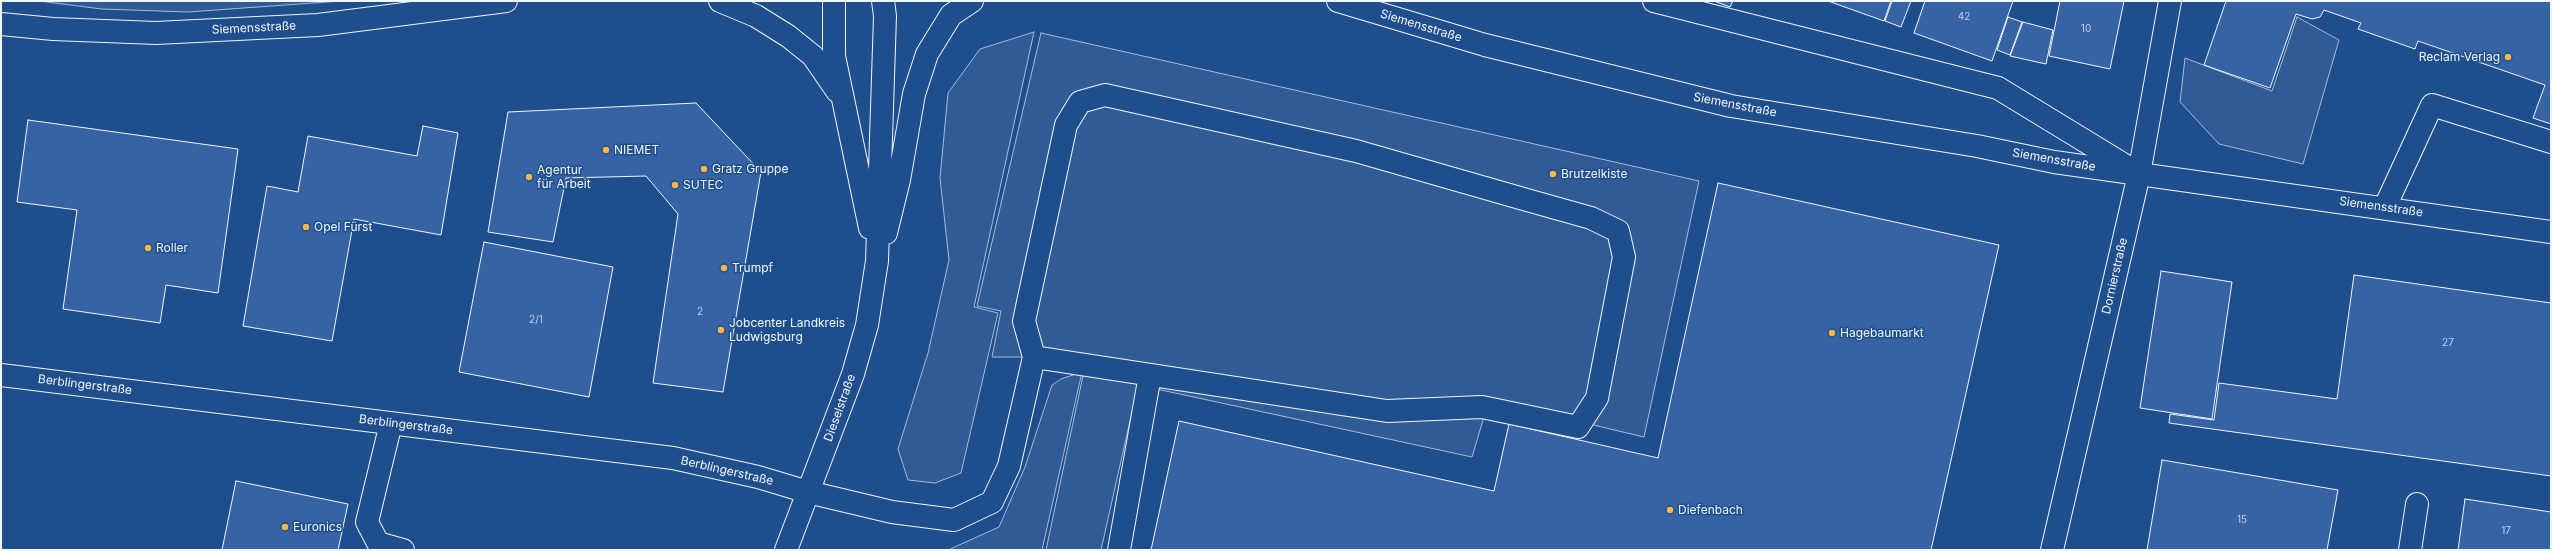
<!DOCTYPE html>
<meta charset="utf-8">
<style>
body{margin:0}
#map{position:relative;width:2552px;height:551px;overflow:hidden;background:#1f4e8c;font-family:Inter,sans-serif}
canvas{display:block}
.frame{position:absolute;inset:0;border:2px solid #f2f6ff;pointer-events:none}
</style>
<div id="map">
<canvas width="2552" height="551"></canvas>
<div class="frame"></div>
</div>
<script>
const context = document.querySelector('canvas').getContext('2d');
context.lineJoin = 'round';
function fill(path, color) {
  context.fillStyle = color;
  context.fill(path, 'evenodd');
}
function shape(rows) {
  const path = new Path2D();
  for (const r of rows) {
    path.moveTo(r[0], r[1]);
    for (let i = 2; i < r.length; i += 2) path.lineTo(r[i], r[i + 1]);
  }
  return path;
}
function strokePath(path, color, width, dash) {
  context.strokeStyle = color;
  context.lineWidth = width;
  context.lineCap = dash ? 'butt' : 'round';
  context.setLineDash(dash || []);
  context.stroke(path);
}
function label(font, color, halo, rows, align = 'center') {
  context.font = font + ' Inter,sans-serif';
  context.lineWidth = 3;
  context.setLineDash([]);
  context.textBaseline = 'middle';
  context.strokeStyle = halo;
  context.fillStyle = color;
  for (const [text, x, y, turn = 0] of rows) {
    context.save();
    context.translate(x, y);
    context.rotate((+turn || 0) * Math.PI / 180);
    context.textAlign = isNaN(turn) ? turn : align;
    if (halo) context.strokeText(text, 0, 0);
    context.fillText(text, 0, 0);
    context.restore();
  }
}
const built = shape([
 [39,1,341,1,188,12,102,9,39,1],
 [2297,17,2339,40,2303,164,2219,144,2180,102,2185,58,2272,91,2297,17],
 [1034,32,974,307,998,313,961,473,935,483,908,480,898,449,928,353,949,260,940,178,948,93,980,49,1034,32],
 [1041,33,1699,181,1644,437,1489,400,1472,457,1138,385,1101,550,1046,550,1084,371,1034,357,992,357,1001,311,977,306,1041,33],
 [1082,372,1042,550,948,550,999,527,1025,467,1052,385,1061,379,1082,372]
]);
fill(built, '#305b95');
strokePath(built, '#a8bbd7', 1);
const building = shape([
 [1714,1,1733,1,1730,7,1714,1],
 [1828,1,1891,1,1884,21,1828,1],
 [1892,1,1911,1,1901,27,1885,21,1892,1],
 [1925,1,2013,1,1992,61,1914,33,1925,1],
 [2060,1,2124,1,2110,69,2049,56,2060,1],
 [2226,1,2551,1,2551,124,2533,118,2545,85,2418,41,2415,49,2358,29,2361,23,2324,10,2320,17,2312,19,2296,14,2270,88,2204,65,2226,1],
 [2008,17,2022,22,2010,55,1997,50,2008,17],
 [2023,22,2053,30,2046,64,2010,56,2023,22],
 [696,103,761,172,723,392,653,383,678,214,646,176,566,178,553,242,488,232,508,112,696,103],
 [28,120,238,149,218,293,166,285,160,323,63,309,77,210,17,202,28,120],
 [423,126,458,133,441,235,354,219,332,341,243,326,267,186,298,192,308,136,417,156,423,126],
 [1718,183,1999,245,1931,550,1151,550,1179,421,1494,491,1509,424,1658,458,1718,183],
 [484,242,613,267,589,397,459,372,484,242],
 [2161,271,2232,282,2212,419,2140,408,2161,271],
 [2354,275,2551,303,2551,476,2169,423,2170,414,2214,420,2219,383,2337,399,2354,275],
 [2162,460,2338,490,2327,550,2147,550,2162,460],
 [236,481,348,504,338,550,222,550,236,481],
 [2465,499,2551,512,2551,550,2458,550,2465,499]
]);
fill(building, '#3563a3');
strokePath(building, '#f2f6ff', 1);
const minor = shape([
 [720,1,756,16,788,36,813,56,837,91],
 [834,1,834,56,870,228],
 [1654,1,1998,88,2139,174],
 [2385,207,2432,105,2551,142],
 [886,233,899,180,914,94,927,54,951,15,972,1],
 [1,375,673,458,758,477,808,492,892,512,954,520,992,502,1009,466,1034,357,1024,321,1066,125,1080,102,1105,95,1356,151,1527,200,1591,218,1618,231,1624,257,1597,398,1578,427,1482,407,1387,411,1034,357],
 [391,423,367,522,378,543,403,550],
 [786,550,853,374,867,325,877,261,885,16,883,1],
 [1119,550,1150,375],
 [2052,550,2139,174,2170,1],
 [2410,550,2417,504]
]);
const major = shape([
 [1338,1,1485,45,1731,106,1977,146,2054,162,2551,232],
 [1,24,53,29,156,33,318,25,506,1]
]);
strokePath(minor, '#f2f6ff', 24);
strokePath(major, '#f2f6ff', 24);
strokePath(minor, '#1f4e8c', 22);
strokePath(major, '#1f4e8c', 22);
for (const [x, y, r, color] of [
 [2508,57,4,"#ffb74d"],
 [606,150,4,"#ffb74d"],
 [704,169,4,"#ffb74d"],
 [1553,174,4,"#ffb74d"],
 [529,177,4,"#ffb74d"],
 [675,185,4,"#ffb74d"],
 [306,227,4,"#ffb74d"],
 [148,248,4,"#ffb74d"],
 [724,268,4,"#ffb74d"],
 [721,330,4,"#ffb74d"],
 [1832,333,4,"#ffb74d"],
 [1670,510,4,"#ffb74d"],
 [285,527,4,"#ffb74d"]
]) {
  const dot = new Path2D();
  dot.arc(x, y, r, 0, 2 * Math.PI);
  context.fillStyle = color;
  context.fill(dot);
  strokePath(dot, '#1f4e8c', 1.5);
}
label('10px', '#c3d1e8', null, [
 ["42",1964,17],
 ["10",2086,29],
 ["2",700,312],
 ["2/1",536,320],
 ["27",2448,343],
 ["15",2242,520],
 ["17",2506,531]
]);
label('12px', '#f2f6ff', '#1f4e8c', [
 ["Siemensstraße",1421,26,17],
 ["Siemensstraße",254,28,-3],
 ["Siemensstraße",1735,105,11],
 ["Siemensstraße",2054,160,10],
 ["Siemensstraße",2381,207,8],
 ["Dornierstraße",2115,276,-77],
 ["Berblingerstraße",85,385,7],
 ["Dieselstraße",840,408,-70],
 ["Berblingerstraße",406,425,7],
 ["Berblingerstraße",727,471,13]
]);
label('12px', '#f2f6ff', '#1f4e8c', [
 ["Reclam Verlag",2500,57,"right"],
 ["NIEMET",614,150],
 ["Gratz Gruppe",712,169],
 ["Agentur",537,170],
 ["für Arbeit",537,184],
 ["Brutzelkiste",1561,174],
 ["SUTEC",683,185],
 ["Opel Fürst",314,227],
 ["Roller",156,248],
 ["Trumpf",732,268],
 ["Jobcenter Landkreis",729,323],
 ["Ludwigsburg",729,337],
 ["Hagebaumarkt",1840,333],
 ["Diefenbach",1678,510],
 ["Euronics",293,527]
], 'left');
</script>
